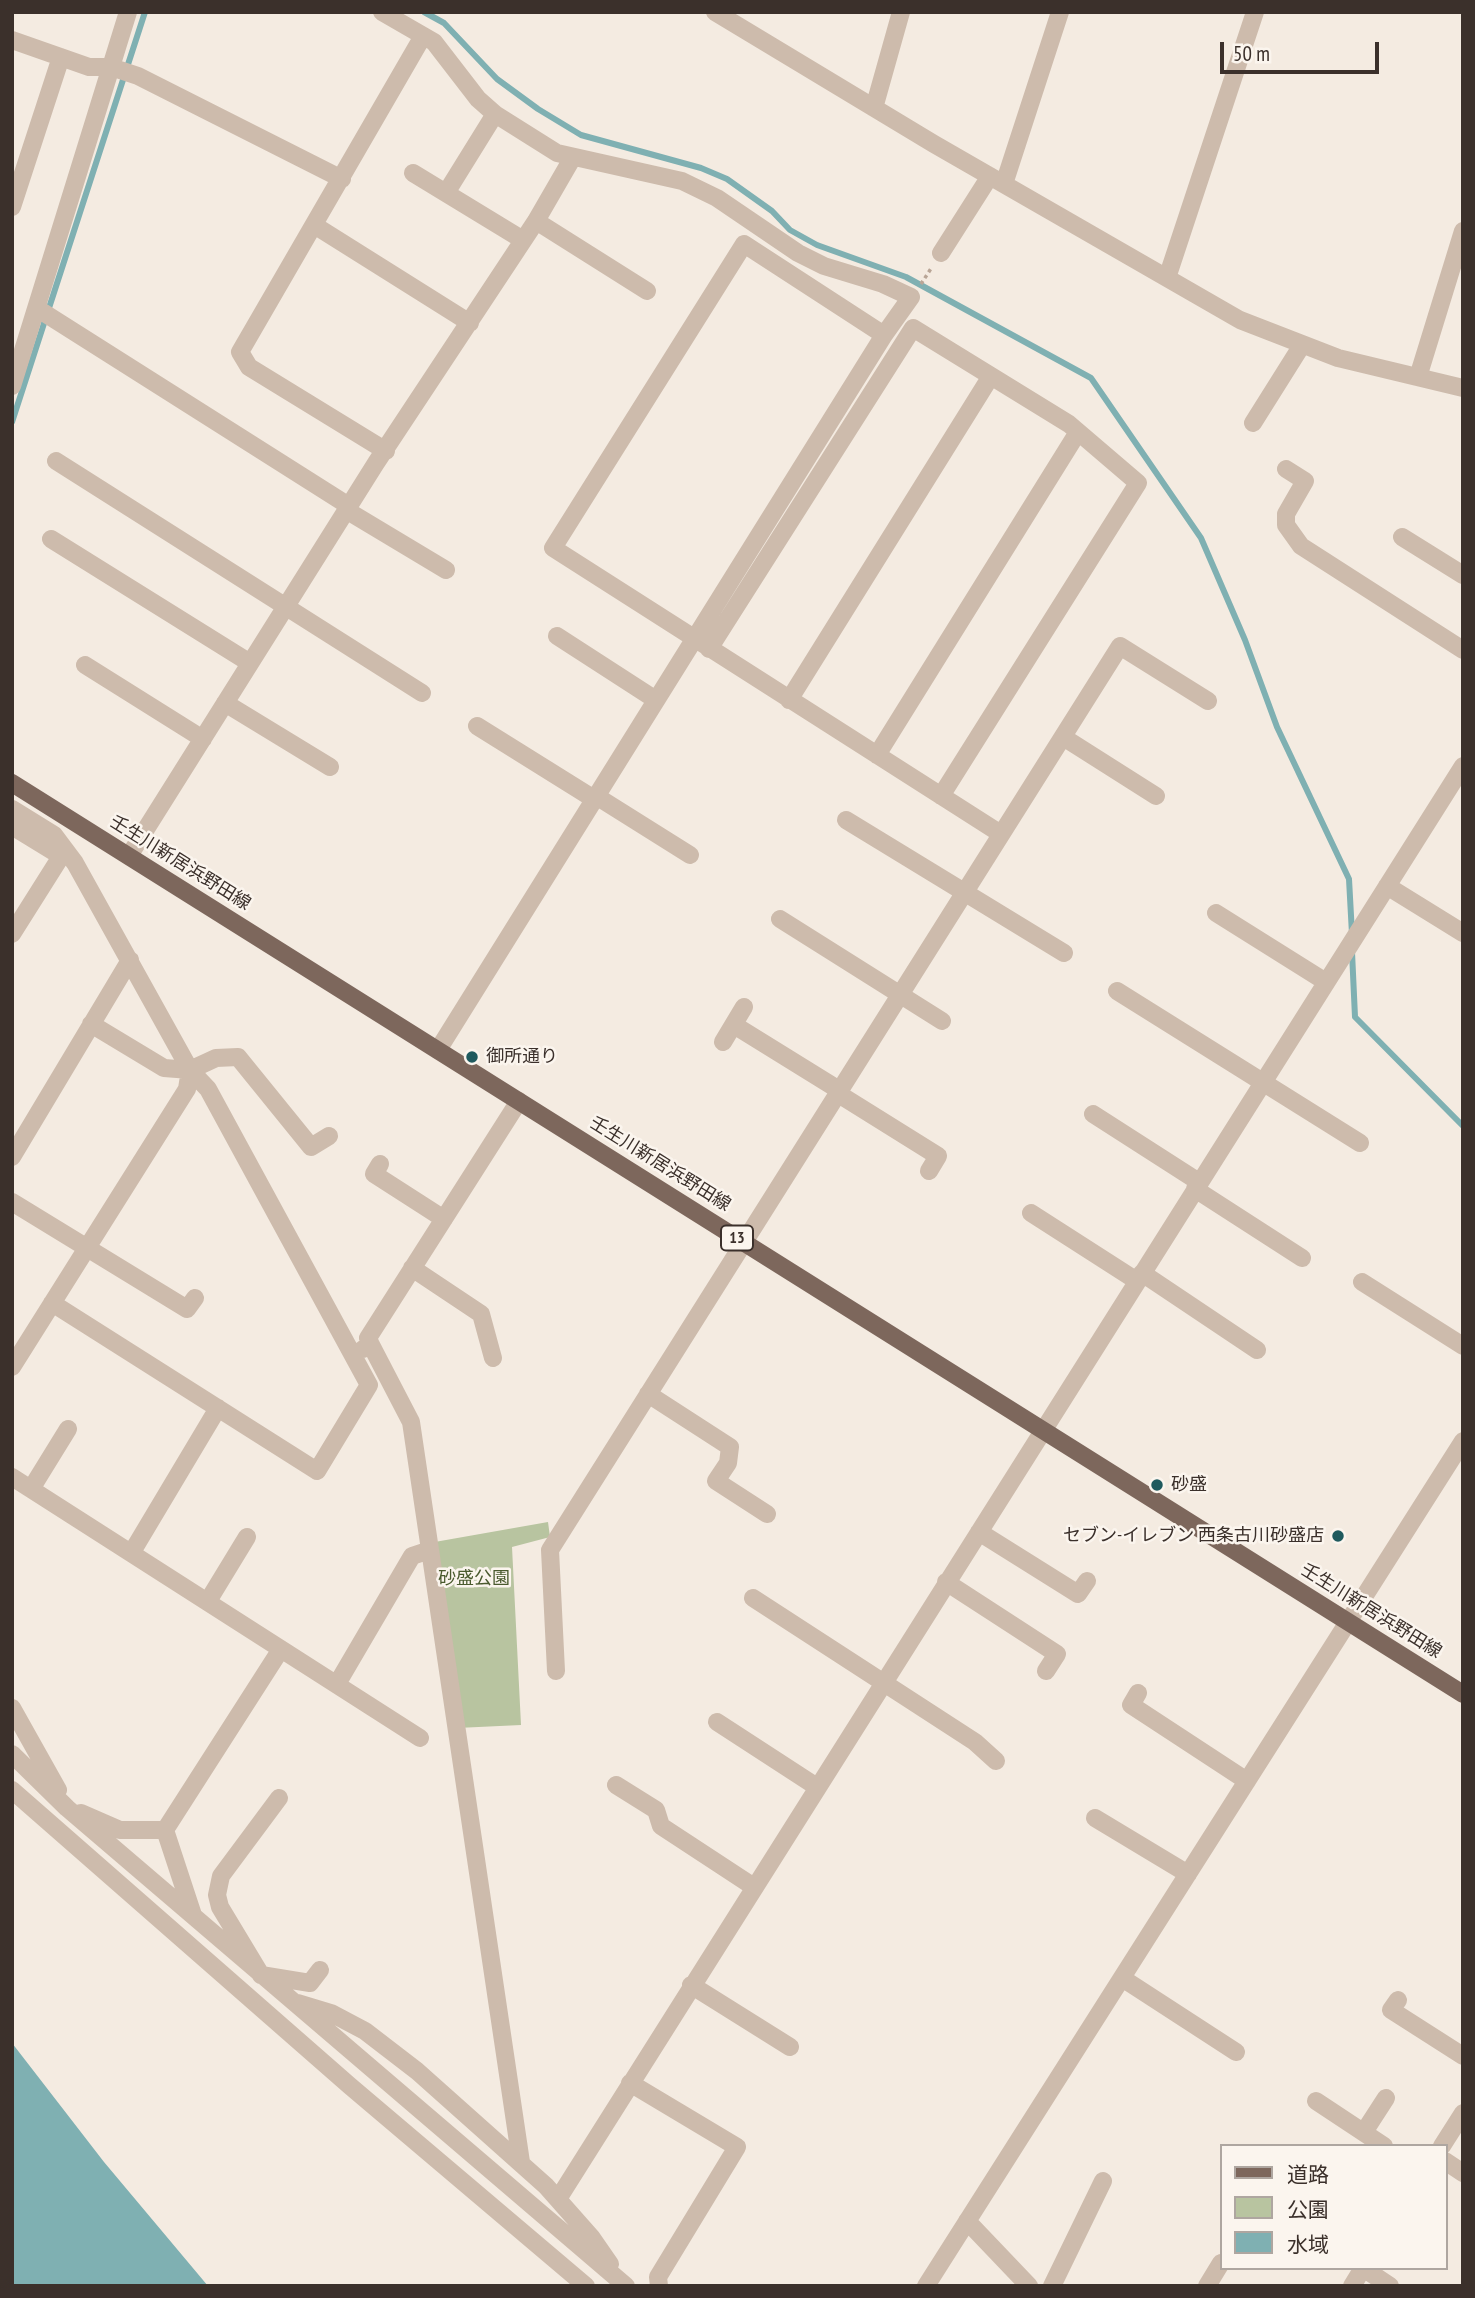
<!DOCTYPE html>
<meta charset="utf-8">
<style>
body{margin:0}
#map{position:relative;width:1475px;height:2298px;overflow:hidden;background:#f4ebe1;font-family:"PT Sans Narrow","Noto Sans JP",sans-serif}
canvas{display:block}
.frame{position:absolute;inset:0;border:14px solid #3b302b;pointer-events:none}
.legend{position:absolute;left:1220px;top:2144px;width:228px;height:126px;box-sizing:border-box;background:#fbf5ee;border:2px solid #aea6a0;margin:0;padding:9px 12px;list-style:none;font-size:21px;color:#3b302b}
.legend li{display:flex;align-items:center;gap:14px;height:35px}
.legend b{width:35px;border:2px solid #aea6a0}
.scale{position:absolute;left:1220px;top:42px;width:159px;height:32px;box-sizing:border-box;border:4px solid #3b302b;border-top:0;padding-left:9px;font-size:21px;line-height:24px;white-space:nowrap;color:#3b302b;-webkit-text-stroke:5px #fbf5ee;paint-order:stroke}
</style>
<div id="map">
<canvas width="1475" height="2298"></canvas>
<div class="frame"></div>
<ul class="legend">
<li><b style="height:9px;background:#7d675c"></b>道路</li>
<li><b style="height:19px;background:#b8c4a0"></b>公園</li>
<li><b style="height:19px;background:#7fb0b2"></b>水域</li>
</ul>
<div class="scale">50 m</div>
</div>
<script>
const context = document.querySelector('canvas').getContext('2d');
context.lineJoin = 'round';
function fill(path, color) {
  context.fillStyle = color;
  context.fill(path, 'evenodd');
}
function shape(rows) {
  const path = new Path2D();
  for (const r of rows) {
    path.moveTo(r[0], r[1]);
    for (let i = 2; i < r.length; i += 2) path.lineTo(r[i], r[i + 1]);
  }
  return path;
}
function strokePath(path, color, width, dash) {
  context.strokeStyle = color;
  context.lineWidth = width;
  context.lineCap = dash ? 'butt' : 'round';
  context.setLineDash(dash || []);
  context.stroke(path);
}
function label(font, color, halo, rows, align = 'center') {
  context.font = font + ' "PT Sans Narrow","Noto Sans JP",sans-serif';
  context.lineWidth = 5;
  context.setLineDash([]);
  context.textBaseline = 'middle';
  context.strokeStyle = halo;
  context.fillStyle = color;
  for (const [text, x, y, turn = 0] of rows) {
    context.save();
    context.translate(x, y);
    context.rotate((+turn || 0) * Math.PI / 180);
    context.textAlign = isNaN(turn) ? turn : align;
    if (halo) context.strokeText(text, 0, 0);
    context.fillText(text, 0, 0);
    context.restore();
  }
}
fill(shape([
 [548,1522,550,1537,512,1547,521,1725,457,1728,429,1543]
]), '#b8c4a0');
fill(shape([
 [12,2043,104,2162,208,2286,12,2286]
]), '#7fb0b2');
strokePath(shape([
 [424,12,444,23,497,79,538,109,581,135,701,168,727,179,772,211,790,230,817,245,906,277,1091,378,1201,538,1245,640,1277,727,1349,879,1352,934],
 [12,422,145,12],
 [1352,952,1355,1017,1463,1126]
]), '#7fb0b2', 6);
strokePath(shape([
 [921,284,932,267]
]), '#b9a596', 3.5, [3.5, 3.5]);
strokePath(shape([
 [382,12,434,42,478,99,495,114,557,153,682,181,717,198,798,253,824,266,883,284,911,297,884,335,438,1050],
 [715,12,934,144,1240,320,1338,358,1463,388],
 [12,40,89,67,111,67,138,76,342,179],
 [874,108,901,12],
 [413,173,523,240],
 [1004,184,1060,12],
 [446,193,495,114],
 [12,207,61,57],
 [536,221,647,291],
 [314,225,470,323],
 [941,253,990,176],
 [1167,278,1255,12],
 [38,309,349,506],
 [884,335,744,244,553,548,1001,834],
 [1418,377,1463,231],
 [12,386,128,12],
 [1253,423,1302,345],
 [386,451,249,367,240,352,423,36],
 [56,461,422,693],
 [1286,469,1305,481,1286,514,1286,525,1301,546,1463,650],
 [346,510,446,570],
 [1402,537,1463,575],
 [51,539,250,663],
 [557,636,656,700],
 [709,649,913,328,1069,424,1138,483,941,796],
 [85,665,203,739],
 [789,700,991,376],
 [225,703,330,767],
 [477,726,594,799],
 [1063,737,1156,796],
 [877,755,1078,432],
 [596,796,690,855],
 [12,809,54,835,75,863,190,1070,208,1089,369,1385,317,1471,52,1303],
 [846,820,1064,953],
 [12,826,61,856],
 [129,856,376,463,536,221,573,157],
 [1387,886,1463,933],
 [1216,913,1326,982],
 [780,919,942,1021],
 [12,934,65,850],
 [1117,991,1360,1143],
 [91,1024,164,1068,190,1070,216,1058,238,1057,311,1147,329,1136],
 [734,1025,839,1090],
 [723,1042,744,1007],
 [837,1093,938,1156,929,1171],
 [1093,1114,1199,1182],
 [12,1157,130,960],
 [380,1164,374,1174,444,1219],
 [1195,1189,1302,1258],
 [12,1202,187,1309,195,1298],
 [1031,1213,1137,1281],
 [412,1268,481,1314,493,1358],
 [1142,1273,1257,1350],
 [1362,1282,1463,1346],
 [371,1345,411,1422,521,2162],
 [363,1349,371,1345,368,1338,519,1101],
 [12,1367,187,1089,190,1070],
 [648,1394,730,1447,728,1463,716,1481,767,1514],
 [12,1477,420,1738],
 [31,1489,68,1429],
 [979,1532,1078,1594,1087,1581],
 [132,1552,218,1408],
 [946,1582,1057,1654,1046,1671],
 [753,1598,975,1742,996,1761],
 [208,1601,247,1537],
 [556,1671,550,1550,1120,646,1208,701],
 [337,1684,412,1556,430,1550],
 [1138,1693,1131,1705,1247,1781],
 [12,1708,58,1790],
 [717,1722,817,1787],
 [12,1754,67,1808,626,2286],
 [616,1785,656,1810,661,1826,754,1887],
 [12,1790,350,2086,586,2286],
 [279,1798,221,1876,217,1895,220,1907,261,1975,310,1983,320,1970],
 [81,1813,120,1830,165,1830],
 [1095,1818,1188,1874],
 [193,1915,165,1830,281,1649],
 [1122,1978,1236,2052],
 [691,1985,790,2047],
 [1398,2000,1391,2010,1463,2056],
 [298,2003,331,2013,365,2031,417,2071,546,2186,592,2238,610,2264],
 [630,2083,737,2147,658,2277,659,2286],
 [1316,2101,1384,2146],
 [1364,2132,1386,2098],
 [1442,2146,1463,2113],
 [1445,2161,1463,2173],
 [558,2199,1463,766],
 [967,2221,1029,2286],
 [1363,2268,1390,2286],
 [926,2286,1463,1441],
 [1052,2286,1103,2181],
 [1207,2286,1221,2263],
 [1352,2286,1363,2268]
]), '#cdbbac', 18);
strokePath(shape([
 [12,783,1463,1694]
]), '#7d675c', 18);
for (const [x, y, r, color] of [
 [472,1057,7,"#1f5a5e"],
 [1157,1485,7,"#1f5a5e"],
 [1338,1536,7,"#1f5a5e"]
]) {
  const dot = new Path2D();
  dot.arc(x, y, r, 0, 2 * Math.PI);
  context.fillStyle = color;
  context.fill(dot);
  strokePath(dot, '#fbf5ee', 2.5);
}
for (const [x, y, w] of [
 [737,1238,32]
]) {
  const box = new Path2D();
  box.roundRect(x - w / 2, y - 12.5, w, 25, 5);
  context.fillStyle = '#fbf5ee';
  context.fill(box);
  strokePath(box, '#3b302b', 2);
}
label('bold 16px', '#3b302b', null, [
 ["13",737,1238]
]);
label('18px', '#3b302b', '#fbf5ee', [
 ["壬生川新居浜野田線",180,863,32],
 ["壬生川新居浜野田線",660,1164,32],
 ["壬生川新居浜野田線",1371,1611,32]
]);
label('18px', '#3b302b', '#fbf5ee', [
 ["御所通り",486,1057],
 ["砂盛",1171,1485],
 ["セブン-イレブン 西条古川砂盛店",1324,1536,"right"]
], 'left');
label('18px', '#4a5a2e', '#fbf5ee', [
 ["砂盛公園",474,1579]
]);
</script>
